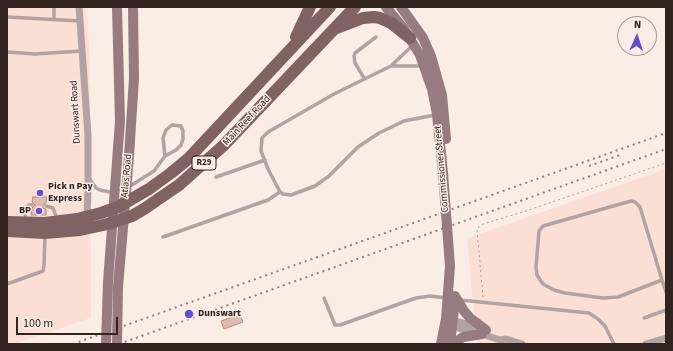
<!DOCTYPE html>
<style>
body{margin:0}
#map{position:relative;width:673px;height:351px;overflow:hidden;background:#fbece6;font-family:"Source Sans 3",sans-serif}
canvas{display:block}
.frame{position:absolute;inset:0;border:8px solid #31231e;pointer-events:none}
.north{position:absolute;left:617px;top:16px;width:40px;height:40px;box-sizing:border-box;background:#fbece6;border:1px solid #aa9c96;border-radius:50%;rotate:3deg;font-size:11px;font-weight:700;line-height:16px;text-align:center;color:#31231e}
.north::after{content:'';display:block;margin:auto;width:14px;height:18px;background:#5e51ca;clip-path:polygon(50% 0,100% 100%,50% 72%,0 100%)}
.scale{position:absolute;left:16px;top:317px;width:102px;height:18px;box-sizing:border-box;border:2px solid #31231e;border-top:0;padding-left:5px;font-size:12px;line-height:14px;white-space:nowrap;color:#31231e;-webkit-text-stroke:3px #fbece6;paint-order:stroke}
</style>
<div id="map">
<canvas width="673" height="351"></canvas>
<div class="frame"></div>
<div class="north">N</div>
<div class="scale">100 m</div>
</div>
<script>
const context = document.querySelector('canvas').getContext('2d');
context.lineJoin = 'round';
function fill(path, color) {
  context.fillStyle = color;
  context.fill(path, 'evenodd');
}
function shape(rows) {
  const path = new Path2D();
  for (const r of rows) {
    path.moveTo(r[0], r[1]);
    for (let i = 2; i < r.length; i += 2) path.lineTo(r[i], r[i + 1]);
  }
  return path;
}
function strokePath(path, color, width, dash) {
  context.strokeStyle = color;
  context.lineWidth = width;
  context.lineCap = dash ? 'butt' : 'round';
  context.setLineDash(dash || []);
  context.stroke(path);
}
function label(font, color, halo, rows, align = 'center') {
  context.font = font + ' "Source Sans 3",sans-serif';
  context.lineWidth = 3;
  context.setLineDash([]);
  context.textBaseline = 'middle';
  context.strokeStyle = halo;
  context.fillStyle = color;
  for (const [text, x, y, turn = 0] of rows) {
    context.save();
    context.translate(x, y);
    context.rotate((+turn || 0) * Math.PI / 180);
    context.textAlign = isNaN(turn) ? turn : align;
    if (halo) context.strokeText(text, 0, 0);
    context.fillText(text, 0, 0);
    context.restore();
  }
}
fill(shape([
 [7,7,86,7,90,62,91,318,14,344,7,344],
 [666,169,666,344,477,344,467,238]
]), '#fbdfd5');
const building = shape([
 [33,197,47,197,46,203,43,205,43,208,46,209,46,215,31,215,32,208,35,205,32,202,33,197],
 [240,314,243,322,224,329,221,321,240,314]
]);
fill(building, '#e1bcae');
strokePath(building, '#b08d80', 1);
strokePath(shape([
 [483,297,477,230,480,225,526,211,666,163]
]), '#aa9c96', 1, [2, 3]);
strokePath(shape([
 [54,7,54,20],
 [7,17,80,21],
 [412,46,391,66,334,94,268,132,262,138,261,151,268,169,280,192,283,194,291,195,315,186,329,176,358,147,379,133,404,121,435,115],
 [7,52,35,54,82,51],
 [391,66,422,66],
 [364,78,355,63,354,56,355,53,376,37],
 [216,177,265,160],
 [89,178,96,188,100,190,114,193],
 [127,188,154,171,165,156,176,150,181,145,183,139,183,131,181,126,172,125,166,130,163,138,165,156],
 [46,206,53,208,57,219],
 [25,220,26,207,29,205,32,205],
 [163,237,268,200,280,192],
 [662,280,618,297,603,298,565,293,554,290,543,284,537,275,536,267,539,231,543,226,631,201,635,202,640,207,662,280,666,292],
 [7,284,43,271,44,266,45,235],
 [324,298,335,325,340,325,416,298,430,296,447,298],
 [460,300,589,313,598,319,605,326,614,344],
 [644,318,666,310]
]), '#b4a2a3', 3.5);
strokePath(shape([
 [79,7,88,135,88,190,87,217],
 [448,319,481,328],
 [447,325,482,334,500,340,506,339,522,344],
 [646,344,666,338]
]), '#b4a2a3', 7);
strokePath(shape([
 [386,7,404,29,420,55,432,89,437,114,443,173,450,266,446,319,441,344],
 [401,7,423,38,431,56,442,95,446,139],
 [455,296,464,311,470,318,486,330],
 [106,344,108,282,120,121,117,7],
 [117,344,118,287,129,156,134,78,133,7],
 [450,344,455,300],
 [453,344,463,337,482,334]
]), '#967c7e', 10);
strokePath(shape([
 [337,28,363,18,374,17,380,18,391,23,410,38],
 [296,37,310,7],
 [7,222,45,223,77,219,101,213,118,207,149,189,171,173,188,159,330,7],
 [7,231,45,233,80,230,108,224,132,216,144,209,179,185,223,146,355,7]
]), '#806263', 12);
strokePath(shape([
 [589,166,623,154],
 [73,344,666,133],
 [119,344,666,149]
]), '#8f817b', 2, [2, 4]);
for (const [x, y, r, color] of [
 [40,193,4,"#5e51ca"],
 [39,211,4,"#5e51ca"],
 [189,314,5,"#5e51ca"]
]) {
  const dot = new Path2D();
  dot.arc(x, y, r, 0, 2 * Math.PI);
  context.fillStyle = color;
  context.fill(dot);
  strokePath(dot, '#fbece6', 1.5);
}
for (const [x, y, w] of [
 [204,163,24]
]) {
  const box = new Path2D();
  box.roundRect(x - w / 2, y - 7, w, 14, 3);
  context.fillStyle = '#fbece6';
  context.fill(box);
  strokePath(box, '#31231e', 1);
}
label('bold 9px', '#31231e', null, [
 ["R29",204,163]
]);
label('10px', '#31231e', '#fbece6', [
 ["Dunswart Road",76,112,-93],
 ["Main Reef Road",247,121,-47],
 ["Commissioner Street",442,169,-95],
 ["Atlas Road",127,176,-85]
]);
label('bold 10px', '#31231e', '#fbece6', [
 ["Pick n Pay",48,187],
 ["Express",48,199],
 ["BP",31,211,"right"],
 ["Dunswart",198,314]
], 'left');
</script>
